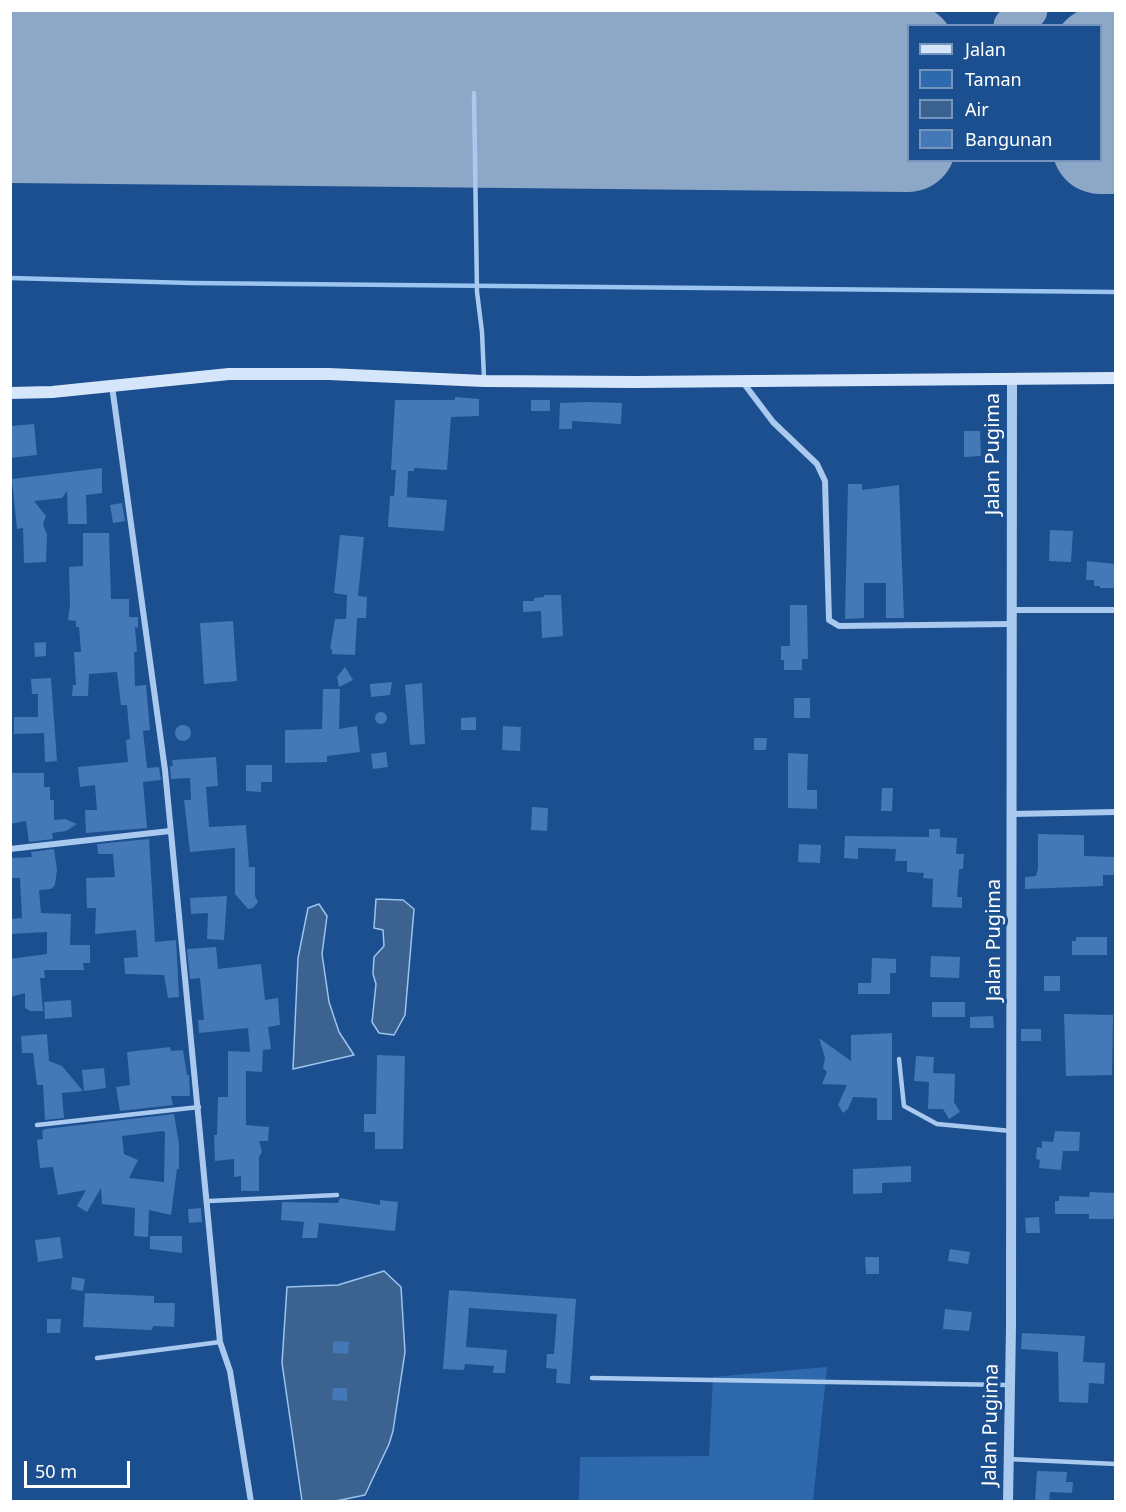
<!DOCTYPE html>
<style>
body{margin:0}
#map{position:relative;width:1126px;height:1512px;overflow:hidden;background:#1b4f8f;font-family:"Noto Sans",sans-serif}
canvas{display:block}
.frame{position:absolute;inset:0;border:12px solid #fff;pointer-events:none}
.legend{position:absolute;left:907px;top:24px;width:195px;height:138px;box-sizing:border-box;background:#1b4f8f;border:2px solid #7695bc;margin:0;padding:8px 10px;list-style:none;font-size:18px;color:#fff}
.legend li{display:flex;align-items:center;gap:12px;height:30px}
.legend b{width:30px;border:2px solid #7695bc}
.scale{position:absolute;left:24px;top:1461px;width:106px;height:27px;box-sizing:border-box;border:3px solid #fff;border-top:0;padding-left:8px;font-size:18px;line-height:21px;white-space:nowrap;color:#fff;-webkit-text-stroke:4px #1b4f8f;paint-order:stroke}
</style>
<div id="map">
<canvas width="1126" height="1512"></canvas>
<div class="frame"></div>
<ul class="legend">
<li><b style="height:8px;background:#d6e6fa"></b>Jalan</li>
<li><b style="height:16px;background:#2e69ad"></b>Taman</li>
<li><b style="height:16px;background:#3c6290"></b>Air</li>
<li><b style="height:16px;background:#4478b7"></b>Bangunan</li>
</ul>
<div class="scale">50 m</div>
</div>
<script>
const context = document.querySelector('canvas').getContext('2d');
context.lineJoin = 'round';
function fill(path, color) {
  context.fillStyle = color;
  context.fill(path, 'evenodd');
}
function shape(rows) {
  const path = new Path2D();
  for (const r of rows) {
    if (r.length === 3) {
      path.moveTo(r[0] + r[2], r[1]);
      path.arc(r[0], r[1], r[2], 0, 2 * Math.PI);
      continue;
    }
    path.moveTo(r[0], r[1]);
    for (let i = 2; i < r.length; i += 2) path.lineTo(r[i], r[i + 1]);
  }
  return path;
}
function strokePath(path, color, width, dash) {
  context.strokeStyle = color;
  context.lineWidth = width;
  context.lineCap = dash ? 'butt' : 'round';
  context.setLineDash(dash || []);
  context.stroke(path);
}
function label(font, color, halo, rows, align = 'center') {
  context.font = font + ' "Noto Sans",sans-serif';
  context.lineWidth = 6;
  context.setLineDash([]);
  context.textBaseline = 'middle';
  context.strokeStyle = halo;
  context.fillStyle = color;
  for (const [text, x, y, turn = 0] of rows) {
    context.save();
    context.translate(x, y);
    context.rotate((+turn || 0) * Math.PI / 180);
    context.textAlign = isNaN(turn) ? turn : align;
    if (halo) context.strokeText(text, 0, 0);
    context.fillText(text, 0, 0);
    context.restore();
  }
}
fill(shape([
 [827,1367,813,1501,579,1502,580,1457,709,1456,713,1377]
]), '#2e69ad');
const water = shape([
 [376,899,403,900,414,909,405,1015,394,1035,379,1033,372,1022,376,984,373,974,374,957,384,946,383,930,374,928,376,899],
 [319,904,327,916,322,954,329,1002,339,1032,354,1055,293,1069,298,958,308,908,319,904],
 [384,1271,401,1287,405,1352,393,1431,389,1444,365,1495,336,1501,302,1501,282,1363,287,1287,338,1285,384,1271]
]);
fill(water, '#3c6290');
strokePath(water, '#9cc4f0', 1.5);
strokePath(shape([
 [10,278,191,283,1116,292]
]), '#9cc4f0', 4.5);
strokePath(shape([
 [556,10,578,93],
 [1013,26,1028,10],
 [900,96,908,92]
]), '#8da7c7', 39);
strokePath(shape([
 [10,44,908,52],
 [1100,54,1116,54],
 [10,135,908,144],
 [1100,146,1116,146]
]), '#8da7c7', 96);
fill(shape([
 [455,397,479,399,479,416,451,417,447,470,414,468,414,471,408,471,407,497,447,500,444,531,388,527,390,496,394,496,396,470,391,470,395,400,455,400],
 [531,400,550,400,550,411,531,411],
 [586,402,622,403,621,424,572,421,572,429,559,429,560,403],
 [34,424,37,455,10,458,10,426],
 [964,431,980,431,981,456,964,457],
 [102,468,102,493,86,495,87,524,68,524,67,491,62,498,34,501,46,516,43,524,47,535,46,562,24,563,23,528,17,529,12,479],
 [848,484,862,484,862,490,899,485,904,618,886,618,886,583,864,583,864,618,845,619],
 [122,503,125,521,113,523,110,505],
 [1050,530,1073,531,1071,562,1049,561],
 [83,533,109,533,111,599,129,599,129,617,138,617,138,628,135,627,137,652,134,652,135,686,146,685,150,730,143,731,147,768,159,767,161,780,143,782,147,828,86,833,85,810,97,810,95,785,80,787,78,767,128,762,126,740,130,739,127,705,121,705,117,672,89,674,88,696,72,696,73,685,76,685,74,652,81,652,79,627,76,627,76,621,68,620,70,605,69,567,83,566],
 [340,535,364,537,358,596,367,597,366,618,357,618,355,655,332,654,332,649,330,649,335,619,346,619,347,595,334,593],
 [1087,561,1116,564,1116,588,1100,588,1100,586,1094,586,1094,580,1086,580],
 [544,595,561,595,563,636,542,638,541,611,523,612,523,601,534,601,534,598,544,597],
 [790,605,807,605,808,659,802,659,802,670,784,670,784,660,781,660,781,646,790,646],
 [233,621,237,681,204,684,200,623],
 [46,642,46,656,35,657,34,643],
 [345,667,353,680,339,687,337,677],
 [51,678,57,761,45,762,44,733,14,734,14,717,38,717,38,694,32,694,31,679],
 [392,682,390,695,371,697,370,684],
 [422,683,425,744,410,745,405,685],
 [323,689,340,689,339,729,357,726,360,752,327,756,327,762,285,763,285,730,322,729],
 [794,698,810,698,810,718,794,718],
 [381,718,6],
 [476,717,476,730,461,730,461,718],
 [183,733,8],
 [503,726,521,727,520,751,502,750],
 [754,738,767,738,766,750,754,750],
 [386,752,388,767,373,769,371,754],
 [788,753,808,754,807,790,817,790,817,809,788,808],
 [216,757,218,786,206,787,209,827,246,825,249,867,255,867,255,896,258,902,253,908,248,909,235,894,235,848,190,852,184,800,191,800,190,778,171,779,170,766,173,766,172,760],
 [246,765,272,765,272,782,261,782,261,792,246,791],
 [10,773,44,773,44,787,50,787,50,800,54,800,54,820,65,819,77,824,66,831,52,833,53,839,29,842,26,821,10,824],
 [882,788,893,788,892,811,881,811],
 [532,807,548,808,547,831,531,830],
 [929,829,940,829,940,837,957,838,956,854,964,854,963,869,959,869,957,897,962,897,962,908,932,907,933,879,923,878,924,873,907,872,907,861,895,861,896,849,858,848,858,859,844,858,845,836,929,837],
 [1038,834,1084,835,1084,856,1116,857,1116,875,1103,875,1103,886,1025,889,1025,877,1036,876,1038,868],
 [149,839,155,942,176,940,179,997,168,998,164,975,125,974,124,958,138,957,136,930,95,934,96,908,87,908,86,878,115,877,113,854,98,854,97,844],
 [799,844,821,845,820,863,798,862],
 [54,849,57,870,55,885,51,889,39,890,41,913,71,914,70,945,90,945,90,963,83,963,84,970,44,970,45,978,40,978,43,1011,30,1011,25,1008,25,993,10,997,10,959,47,954,47,932,10,934,10,919,22,918,20,878,10,878,10,858,32,857,31,852],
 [227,896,224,940,207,939,208,913,191,914,190,898],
 [1076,937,1107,937,1107,955,1072,955,1072,941,1076,941],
 [216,947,218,969,261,964,265,1000,278,998,280,1025,268,1027,271,1049,263,1050,262,1072,246,1071,246,1125,269,1127,268,1141,259,1141,262,1152,259,1157,259,1191,241,1191,241,1176,234,1177,234,1159,215,1161,214,1135,217,1135,218,1097,228,1097,228,1051,250,1052,248,1028,199,1033,198,1020,204,1020,200,978,190,979,187,949],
 [931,956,960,957,959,978,930,977],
 [872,958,896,959,896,973,890,973,890,994,858,994,858,983,871,983],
 [1044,976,1060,976,1060,991,1044,991],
 [71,1000,72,1017,45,1019,44,1002],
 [932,1002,965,1002,965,1017,932,1017],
 [1064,1014,1113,1015,1112,1075,1066,1076],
 [993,1016,994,1028,970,1028,970,1017],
 [1021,1029,1041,1029,1041,1041,1021,1041],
 [892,1033,892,1120,877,1120,877,1098,853,1097,848,1109,843,1113,838,1105,847,1085,822,1084,827,1072,823,1068,825,1058,819,1038,851,1061,851,1035],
 [47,1034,49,1061,62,1066,83,1091,62,1093,64,1118,45,1120,43,1085,37,1085,33,1053,22,1053,21,1036],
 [170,1047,171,1051,183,1050,187,1075,189,1075,190,1096,171,1096,173,1105,120,1111,116,1087,130,1085,127,1052],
 [377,1055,405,1056,403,1149,375,1149,375,1132,364,1132,364,1114,376,1114],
 [916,1056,934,1057,933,1073,955,1074,954,1102,960,1112,949,1119,943,1109,928,1109,929,1082,914,1081],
 [104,1068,106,1088,84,1091,82,1070],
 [174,1114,179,1144,179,1169,177,1169,171,1215,149,1210,148,1237,134,1236,135,1208,102,1204,101,1188,87,1212,77,1206,86,1190,58,1195,53,1167,40,1168,37,1140,43,1139,42,1131,45,1129],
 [162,1131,165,1132,164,1182,129,1178,138,1160,124,1154,122,1136],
 [1055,1131,1080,1132,1079,1151,1063,1151,1061,1170,1039,1168,1040,1160,1036,1159,1037,1147,1042,1148,1042,1141,1053,1142],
 [911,1166,911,1182,882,1183,882,1193,853,1194,853,1169],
 [1090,1192,1116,1193,1116,1219,1089,1219,1089,1214,1055,1214,1055,1201,1059,1201,1059,1196,1089,1197],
 [340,1198,380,1205,380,1200,398,1202,395,1231,319,1223,317,1238,302,1238,304,1222,281,1220,282,1202,338,1203],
 [201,1208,202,1222,189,1223,188,1209],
 [1039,1217,1040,1233,1026,1233,1025,1218],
 [150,1236,182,1236,182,1253,150,1249],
 [60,1237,63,1258,38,1262,35,1240],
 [950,1249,970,1252,968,1264,948,1261],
 [865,1257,879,1257,879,1274,866,1274],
 [72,1277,85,1279,83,1291,71,1289],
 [449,1290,576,1299,570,1384,556,1383,557,1369,546,1368,547,1354,554,1354,557,1314,469,1308,466,1347,507,1350,505,1373,493,1373,494,1366,465,1364,464,1370,443,1369],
 [85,1293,154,1296,154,1303,175,1303,174,1327,153,1326,152,1330,83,1327],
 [945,1309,972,1312,969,1331,943,1329],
 [47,1319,61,1319,60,1333,47,1333],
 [1022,1333,1085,1336,1083,1362,1105,1363,1104,1384,1089,1383,1088,1403,1059,1402,1058,1352,1021,1349],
 [333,1341,349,1342,348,1354,333,1353],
 [333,1388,347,1388,347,1401,332,1400],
 [1037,1471,1067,1472,1066,1482,1073,1482,1072,1493,1050,1492,1049,1502,1035,1502]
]), '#4478b7');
strokePath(shape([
 [474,93,477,292,482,332,484,378],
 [899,1059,904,1106,937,1124,1011,1131],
 [37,1125,199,1107],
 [209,1201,337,1195],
 [97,1358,220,1342],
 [592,1378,1008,1385],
 [1008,1459,1116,1464]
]), '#a9c9ee', 4.5);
strokePath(shape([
 [742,381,773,422,817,464,825,481,829,620,839,626,1010,624],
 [112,386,165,770,220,1342,230,1371,251,1502],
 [1012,610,1116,610],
 [1011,814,1116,812],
 [10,849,170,831]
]), '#a9c9ee', 6);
strokePath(shape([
 [1008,1502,1011,1327,1012,378]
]), '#a9c9ee', 10);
strokePath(shape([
 [10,393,52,392,229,374,329,374,484,381,635,382,1116,378]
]), '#d6e6fa', 12);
label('20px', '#fff', '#1b4f8f', [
 ["Jalan Pugima",993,454,-90],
 ["Jalan Pugima",994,940,-90],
 ["Jalan Pugima",991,1425,-89]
]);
</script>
